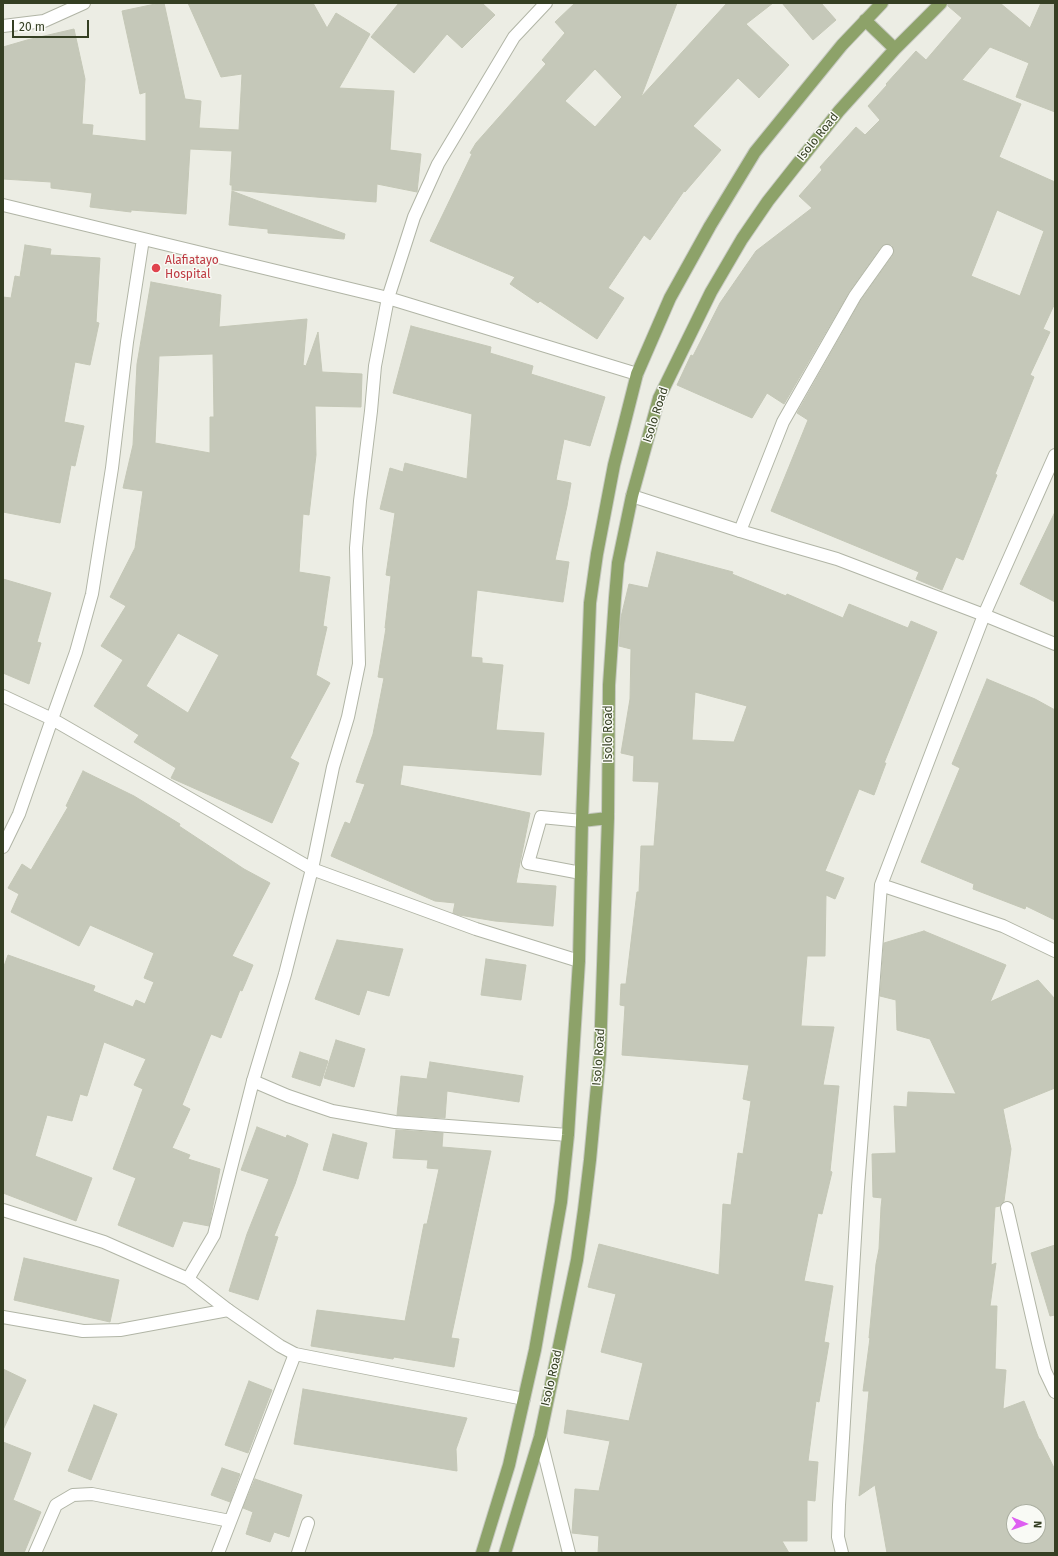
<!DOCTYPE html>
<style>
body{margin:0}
#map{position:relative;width:1058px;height:1556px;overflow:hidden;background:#ecede4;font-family:"Fira Sans",sans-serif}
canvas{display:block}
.frame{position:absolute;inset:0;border:4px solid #353f23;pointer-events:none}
.north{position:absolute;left:1006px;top:1504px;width:40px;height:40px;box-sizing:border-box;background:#f9faf5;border:1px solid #abafa1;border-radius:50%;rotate:92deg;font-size:11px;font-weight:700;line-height:16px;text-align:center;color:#353f23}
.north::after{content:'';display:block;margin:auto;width:14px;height:18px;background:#de5ff1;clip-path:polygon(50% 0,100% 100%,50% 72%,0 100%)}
.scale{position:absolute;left:12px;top:20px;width:77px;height:18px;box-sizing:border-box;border:2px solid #353f23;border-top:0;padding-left:5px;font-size:12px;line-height:14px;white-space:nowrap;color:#353f23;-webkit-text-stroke:3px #f9faf5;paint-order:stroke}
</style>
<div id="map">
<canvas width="1058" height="1556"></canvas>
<div class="frame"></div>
<div class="north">N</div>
<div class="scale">20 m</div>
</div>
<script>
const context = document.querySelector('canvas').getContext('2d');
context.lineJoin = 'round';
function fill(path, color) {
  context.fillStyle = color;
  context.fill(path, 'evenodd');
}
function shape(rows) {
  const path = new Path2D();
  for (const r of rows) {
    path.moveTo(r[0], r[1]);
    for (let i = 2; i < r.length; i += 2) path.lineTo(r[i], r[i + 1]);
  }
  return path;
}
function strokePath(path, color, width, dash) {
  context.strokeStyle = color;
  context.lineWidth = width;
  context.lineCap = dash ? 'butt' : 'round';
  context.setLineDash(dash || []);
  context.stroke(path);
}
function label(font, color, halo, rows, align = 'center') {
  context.font = font + ' "Fira Sans",sans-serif';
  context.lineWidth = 3;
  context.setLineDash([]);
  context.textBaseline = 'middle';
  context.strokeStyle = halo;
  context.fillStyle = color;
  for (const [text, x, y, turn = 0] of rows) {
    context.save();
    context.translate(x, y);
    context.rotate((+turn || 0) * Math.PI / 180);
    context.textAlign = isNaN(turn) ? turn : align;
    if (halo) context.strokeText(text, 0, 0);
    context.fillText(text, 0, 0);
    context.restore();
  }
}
const building = shape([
 [160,3,164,3,185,99,201,101,199,128,239,130,242,74,221,77,188,3,313,3,327,28,336,13,370,34,339,88,394,91,390,150,421,154,417,192,377,184,376,202,232,190,232,185,230,185,232,151,190,149,186,214,131,210,131,212,90,207,92,193,51,188,51,182,3,179,3,47,27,40,74,29,85,79,82,124,93,125,92,135,146,141,146,92,140,94,122,11,160,3],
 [399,3,482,3,495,15,462,48,447,34,414,73,371,37,399,3],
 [575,3,677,3,641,97,727,3,773,3,746,24,789,65,759,98,738,78,693,126,721,150,685,192,684,191,650,240,644,235,608,288,624,298,597,339,540,301,538,303,510,284,515,277,430,241,472,154,470,153,476,143,546,64,542,60,565,33,555,22,575,3],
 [595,69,622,97,595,127,565,101,595,69],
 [782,3,821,3,836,20,813,40,782,3],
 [948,3,1000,3,1030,28,1041,3,1055,3,1055,112,1016,97,1029,63,990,47,962,80,1021,104,999,157,1055,182,1055,303,1043,329,1050,332,1030,375,1034,377,995,474,997,475,963,560,956,557,942,590,916,579,919,572,771,511,808,420,797,413,861,300,893,255,894,251,892,245,887,244,881,247,849,292,784,404,767,393,752,418,677,385,691,355,693,356,720,303,756,251,812,208,799,196,822,170,820,167,856,127,865,135,880,120,868,106,887,85,886,84,916,51,926,60,962,18,948,6,948,3],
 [997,210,1044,231,1020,296,971,276,997,210],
 [232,191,345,234,344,239,268,233,268,229,229,225,232,191],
 [25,245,51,249,50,255,100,258,96,322,99,323,90,365,75,362,64,422,84,426,75,466,71,465,60,523,3,512,3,297,11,298,15,276,20,277,25,245],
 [151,282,221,295,219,327,307,319,303,365,306,366,318,332,322,372,362,374,361,407,315,406,316,455,309,515,303,514,299,572,330,577,323,626,327,627,316,675,330,683,290,758,299,763,272,823,171,778,176,768,134,742,139,735,94,706,123,660,101,646,126,606,110,597,135,548,143,491,123,488,133,445,137,364,151,282],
 [213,354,214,417,210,417,210,453,155,443,159,356,213,354],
 [178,633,219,655,188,713,146,686,178,633],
 [411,326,491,347,490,353,533,366,531,374,605,397,590,446,564,439,556,480,571,483,567,506,555,560,569,562,563,602,477,590,471,657,482,658,482,663,503,665,496,730,544,733,541,775,403,765,400,785,530,813,516,883,556,886,553,926,495,921,459,915,453,913,455,903,435,901,331,856,345,822,350,824,365,784,356,782,373,734,384,678,378,677,386,628,385,628,391,576,386,575,395,513,380,509,390,468,403,472,405,463,467,479,472,414,393,393,411,326],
 [1055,512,1055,602,1020,584,1055,512],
 [657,552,733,572,732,574,786,596,787,594,843,618,849,604,908,628,911,621,937,632,884,763,886,763,874,795,859,789,825,871,844,878,835,899,826,895,825,956,807,956,801,1026,834,1027,823,1085,839,1086,830,1171,832,1172,822,1214,818,1213,804,1281,833,1286,824,1342,829,1343,819,1402,816,1401,808,1461,818,1462,815,1501,807,1500,807,1541,782,1541,789,1553,598,1553,599,1536,572,1533,575,1489,599,1491,610,1441,564,1433,567,1410,629,1421,643,1363,601,1352,616,1294,588,1287,599,1244,719,1275,723,1204,731,1205,738,1153,743,1154,751,1101,743,1099,749,1065,622,1055,625,1006,620,1005,621,984,626,984,637,892,639,892,641,846,654,846,659,782,633,781,634,756,621,753,630,699,631,649,619,646,621,617,629,584,648,588,657,552],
 [695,692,747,706,734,742,692,740,695,692],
 [3,579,51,593,37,642,41,643,29,684,3,673,3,579],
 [987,679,1035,699,1055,710,1055,920,1026,906,1025,909,973,889,974,884,921,862,960,768,952,764,987,679],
 [83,771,134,796,180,824,179,826,244,869,270,883,232,956,253,965,242,991,240,990,221,1038,211,1034,182,1105,190,1109,172,1148,190,1155,188,1159,220,1169,209,1226,183,1221,173,1247,118,1225,136,1178,113,1169,143,1089,134,1085,146,1059,104,1042,87,1096,80,1094,72,1121,47,1115,35,1156,92,1178,76,1221,3,1193,3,969,8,955,95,986,93,991,133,1007,136,1000,145,1004,154,982,144,978,154,953,90,925,79,946,11,912,19,894,8,888,22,864,31,870,68,807,66,806,83,771],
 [924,931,1006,965,990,1002,1038,980,1055,999,1055,1088,1003,1109,1011,1149,1004,1201,1000,1206,995,1207,991,1265,996,1263,990,1306,997,1306,995,1369,1006,1370,1003,1409,1024,1401,1039,1439,1040,1439,1055,1470,1055,1553,887,1553,875,1485,859,1496,869,1391,863,1391,870,1338,869,1338,876,1264,879,1249,881,1207,882,1198,873,1197,872,1154,896,1153,894,1106,907,1107,908,1092,956,1094,930,1039,897,1030,896,1000,880,996,884,943,924,931],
 [1014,1512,1038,1512,1038,1536,1014,1536,1014,1512],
 [337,940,403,949,389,996,367,990,359,1015,315,999,337,940],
 [486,959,526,965,521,1000,481,995,486,959],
 [336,1040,365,1049,354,1087,324,1078,336,1040],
 [300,1052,328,1061,320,1086,292,1077,300,1052],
 [430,1062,523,1076,519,1102,447,1091,445,1118,397,1115,401,1076,427,1079,430,1062],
 [257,1127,286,1138,287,1135,308,1144,295,1184,274,1236,278,1237,258,1300,229,1291,247,1234,269,1179,241,1170,257,1127],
 [396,1130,443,1133,442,1147,491,1151,451,1338,459,1339,454,1367,394,1357,393,1359,311,1346,317,1310,405,1321,424,1224,427,1224,439,1169,427,1168,428,1160,393,1158,396,1130],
 [333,1134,367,1143,358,1179,323,1170,333,1134],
 [1055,1245,1055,1315,1050,1316,1031,1253,1055,1245],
 [24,1258,119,1280,110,1322,14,1300,24,1258],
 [3,1369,26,1380,3,1430,3,1369],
 [249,1381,272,1390,248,1453,225,1445,249,1381],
 [303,1389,467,1418,456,1449,457,1471,294,1444,303,1389],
 [94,1405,117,1414,91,1480,68,1471,94,1405],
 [3,1442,31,1453,13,1500,41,1512,24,1553,3,1553,3,1442],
 [222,1468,240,1474,230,1502,211,1495,222,1468],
 [255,1479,302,1495,289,1537,274,1532,270,1542,246,1534,253,1512,243,1508,255,1479]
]);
fill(building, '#c5c8b9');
strokePath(building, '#c4c7b6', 1);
const service = shape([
 [740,531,783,422,855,296,887,251],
 [581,873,528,863,541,817,582,821],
 [253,1081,288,1096,332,1111,395,1122,568,1135],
 [3,1317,83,1331,120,1330,228,1310],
 [35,1553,56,1505,73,1495,92,1494,230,1521],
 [218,1553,295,1354],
 [298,1553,308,1523]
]);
const minor = shape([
 [3,26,44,21,84,3],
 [3,205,388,298,637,374],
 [3,696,52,719,312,869,476,929,579,961],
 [3,847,19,814,52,719,76,652,92,594,112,468,127,342,143,239],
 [881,885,1003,926,1055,951],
 [1007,1208,1038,1343,1045,1371,1055,1392],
 [3,1210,104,1242,188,1279,228,1310,280,1346,295,1354,524,1399],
 [188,1279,214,1235,253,1081,285,974,312,869,333,767,348,717,359,664,356,548,360,501,371,411,375,366,388,298,414,217,438,164,514,37,546,3],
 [540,1437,569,1553],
 [842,1553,838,1537,839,1505,858,1187,881,885,984,615,1055,455]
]);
const tertiary = shape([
 [632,496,740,531,837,559,984,615,1055,644]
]);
const primary = shape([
 [865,20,895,49],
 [582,821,608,818],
 [482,1553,509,1465,535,1350,561,1202,568,1135,579,961,582,821,590,603,597,554,614,465,637,374,670,298,710,226,755,152,842,45,882,3],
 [505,1553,540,1437,577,1260,584,1210,590,1160,600,1054,608,818,609,685,615,598,618,563,632,496,659,398,711,292,742,239,768,201,839,111,895,49,941,3]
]);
strokePath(service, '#b1b5a6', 14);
strokePath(minor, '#b1b5a6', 14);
strokePath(tertiary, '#b1b5a6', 14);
strokePath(primary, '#c6c9c1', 14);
strokePath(service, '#fff', 12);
strokePath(minor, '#fff', 12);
strokePath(tertiary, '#fff', 12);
strokePath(primary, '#8da269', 12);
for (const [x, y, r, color] of [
 [156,268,5,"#e0444e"]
]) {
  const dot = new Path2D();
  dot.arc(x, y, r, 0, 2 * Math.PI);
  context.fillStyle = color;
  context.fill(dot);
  strokePath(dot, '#f9faf5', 1.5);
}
label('12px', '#353f23', '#f9faf5', [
 ["Isolo Road",818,137,-51],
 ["Isolo Road",656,415,-72],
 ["Isolo Road",609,734,-90],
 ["Isolo Road",599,1057,-86],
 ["Isolo Road",552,1378,-77]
]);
label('12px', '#be3a42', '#f9faf5', [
 ["Alafiatayo",165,261],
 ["Hospital",165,275]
], 'left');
</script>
